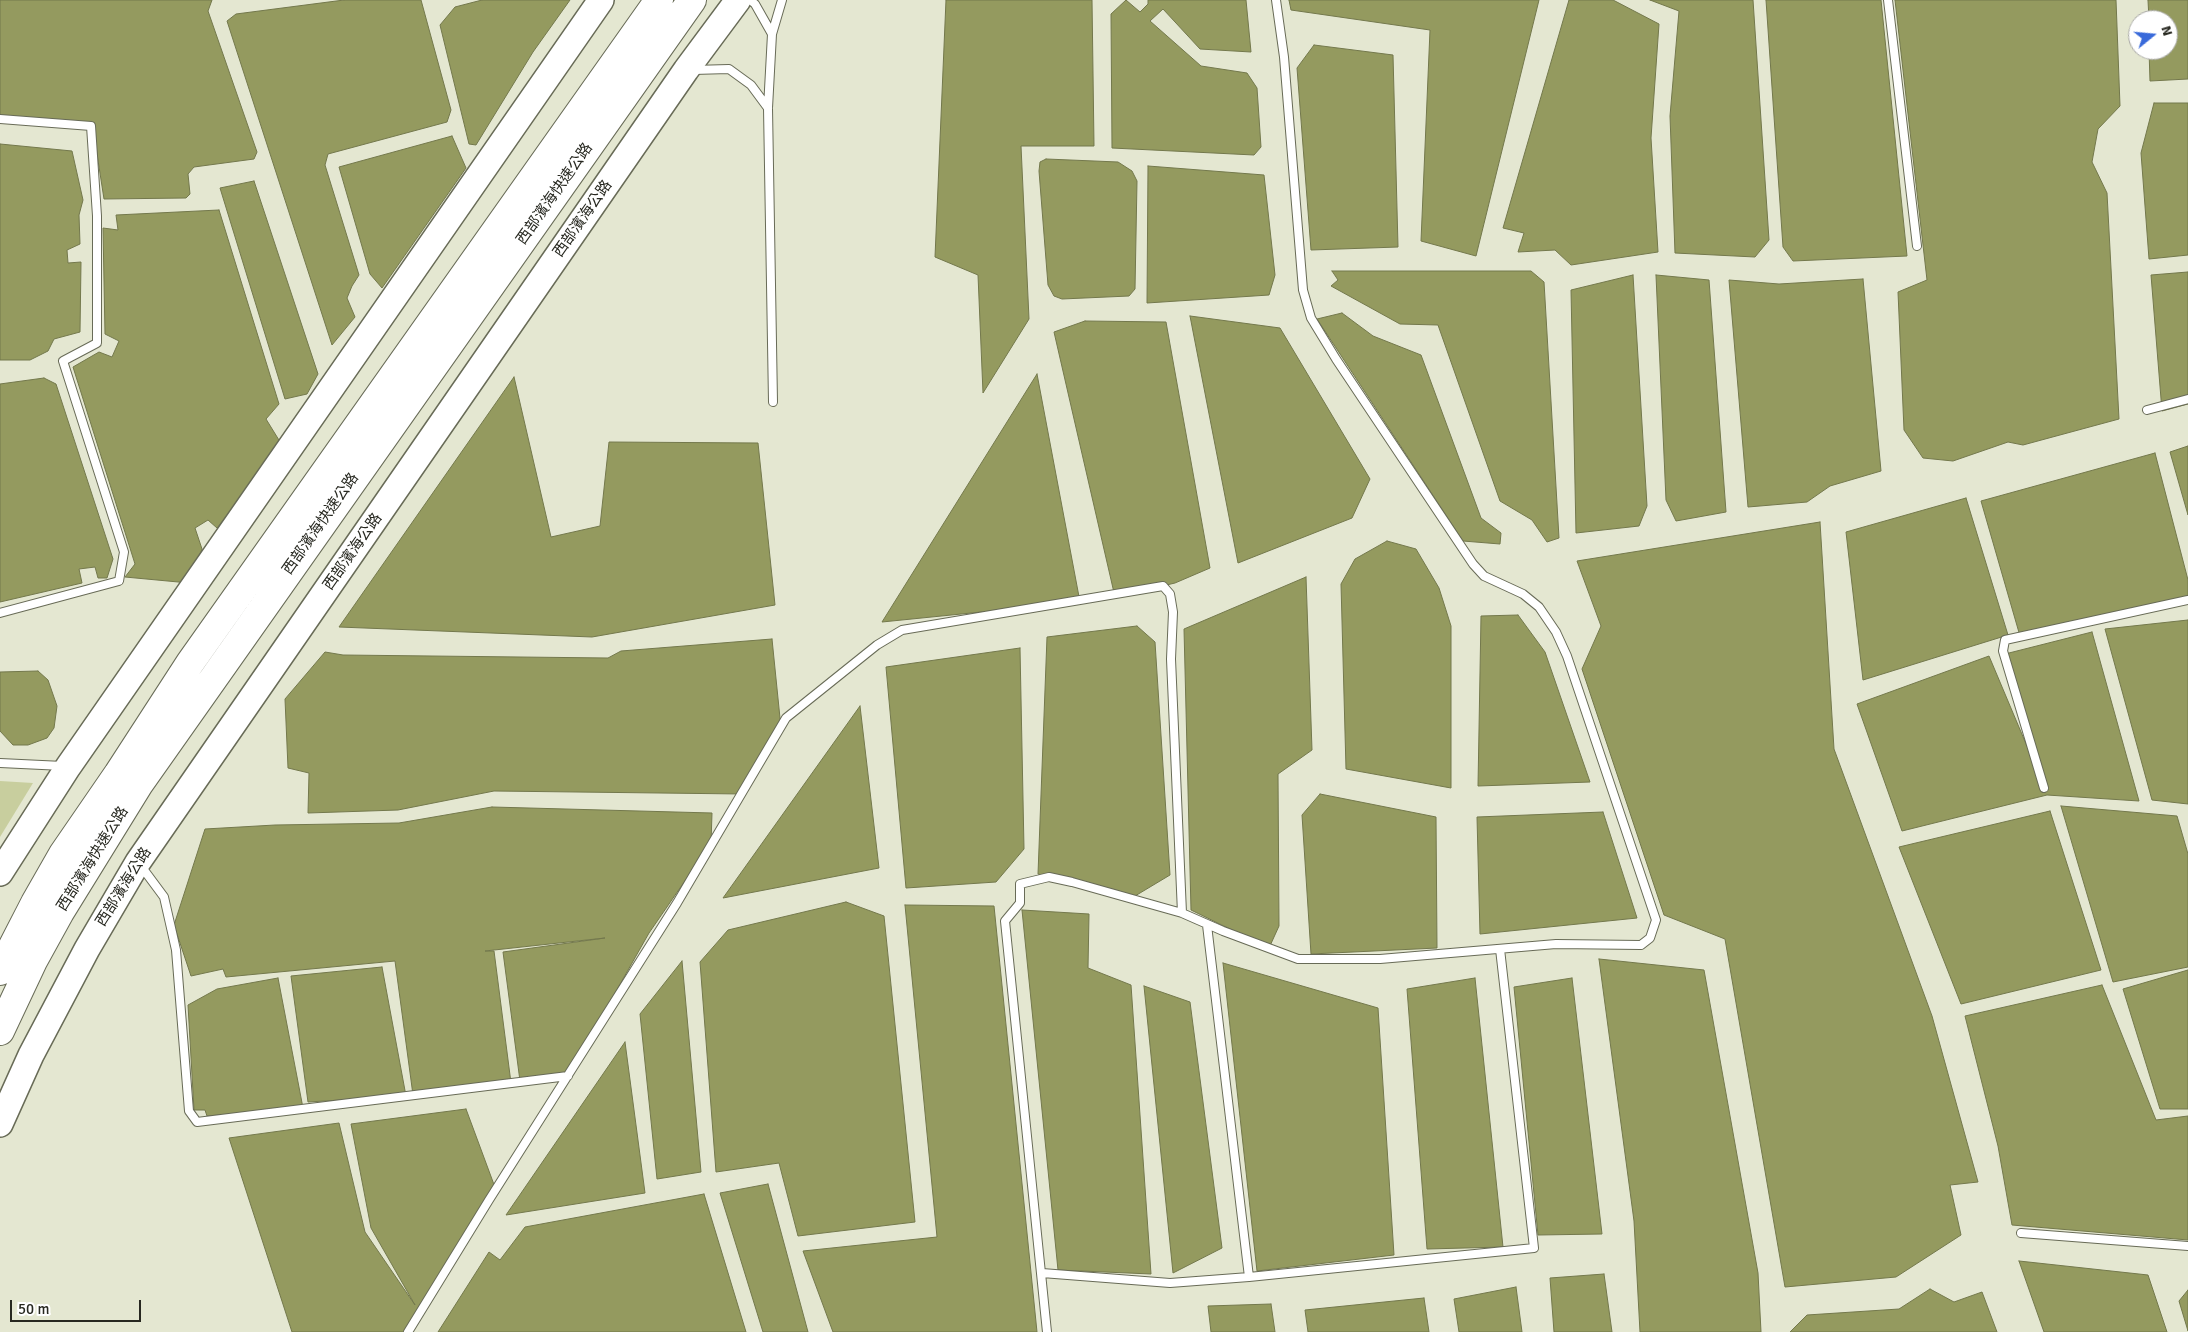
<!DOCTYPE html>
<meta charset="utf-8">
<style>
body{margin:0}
#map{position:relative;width:2188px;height:1332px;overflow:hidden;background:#e4e7d1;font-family:Signika,sans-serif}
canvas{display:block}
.north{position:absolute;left:2128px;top:10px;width:50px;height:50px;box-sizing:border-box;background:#fff;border:1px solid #a9a9a6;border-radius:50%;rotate:73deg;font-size:14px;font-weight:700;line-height:20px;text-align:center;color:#272820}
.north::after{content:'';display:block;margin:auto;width:18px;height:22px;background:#396ada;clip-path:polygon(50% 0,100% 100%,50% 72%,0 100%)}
.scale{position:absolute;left:10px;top:1300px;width:131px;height:22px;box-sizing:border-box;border:2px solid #272820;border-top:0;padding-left:6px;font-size:15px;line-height:18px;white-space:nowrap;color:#272820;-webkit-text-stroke:4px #fff;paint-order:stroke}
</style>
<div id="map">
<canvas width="2188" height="1332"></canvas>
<div class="north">N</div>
<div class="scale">50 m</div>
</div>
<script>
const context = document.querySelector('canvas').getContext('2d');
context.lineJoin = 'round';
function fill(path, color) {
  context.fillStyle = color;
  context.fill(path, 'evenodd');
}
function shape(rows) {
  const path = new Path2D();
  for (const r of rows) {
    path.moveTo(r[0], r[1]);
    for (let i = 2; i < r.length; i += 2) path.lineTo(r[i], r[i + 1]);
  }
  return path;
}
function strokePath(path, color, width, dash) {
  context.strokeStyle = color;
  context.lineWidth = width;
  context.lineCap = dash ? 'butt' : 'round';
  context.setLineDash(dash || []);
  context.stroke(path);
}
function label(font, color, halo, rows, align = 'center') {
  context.font = font + ' Signika,"Noto Sans TC",sans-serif';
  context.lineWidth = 5;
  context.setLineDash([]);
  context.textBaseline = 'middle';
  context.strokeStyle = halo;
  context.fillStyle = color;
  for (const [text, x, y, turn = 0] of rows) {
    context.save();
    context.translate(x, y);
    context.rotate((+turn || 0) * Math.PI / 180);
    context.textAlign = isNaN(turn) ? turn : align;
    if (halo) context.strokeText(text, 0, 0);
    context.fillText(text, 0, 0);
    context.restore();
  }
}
fill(shape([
 [0,781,33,783,0,837]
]), '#c8ce9e');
const water = shape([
 [0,0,212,0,208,11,257,152,254,159,194,167,188,174,190,194,186,198,104,199,93,128,0,119,0,0],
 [344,0,421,0,451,110,447,122,328,154,325,165,359,275,352,286,347,298,355,317,332,345,227,21,236,14,344,0],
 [482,0,570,0,533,52,476,145,469,144,440,25,455,7,482,0],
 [946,0,1092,0,1094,146,1021,146,1029,319,983,393,978,275,935,257,946,0],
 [1126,0,1140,12,1148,4,1148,0,1246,0,1251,52,1200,49,1163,9,1150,21,1201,66,1247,73,1257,88,1261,147,1254,155,1112,148,1111,14,1126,0],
 [1289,0,1539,0,1476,256,1421,241,1430,30,1291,10,1289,0],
 [1569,0,1613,0,1659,24,1651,138,1658,252,1571,265,1555,250,1518,252,1524,233,1503,228,1569,0],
 [1650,0,1753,0,1769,240,1755,257,1675,253,1670,116,1679,11,1650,0],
 [1766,0,1881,0,1907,256,1793,261,1783,247,1766,0],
 [1895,0,2116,0,2120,106,2098,129,2092,162,2107,193,2119,419,2023,445,2008,442,1953,461,1923,458,1904,430,1898,292,1927,280,1895,0],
 [2148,0,2188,0,2188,79,2150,81,2149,50,2168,50,2168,20,2149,20,2148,0],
 [1314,45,1393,55,1398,247,1311,250,1297,68,1314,45],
 [2154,103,2188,103,2188,255,2149,259,2141,153,2154,103],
 [452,136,466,168,382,288,370,274,339,167,452,136],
 [0,144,72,151,83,200,79,215,80,244,67,250,68,263,81,262,80,332,54,339,48,351,30,360,0,360,0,144],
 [1046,159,1118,162,1132,171,1137,181,1135,289,1129,296,1062,299,1054,296,1048,285,1039,171,1040,162,1046,159],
 [1148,166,1264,175,1275,275,1269,295,1147,303,1148,166],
 [254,181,318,374,307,394,285,399,220,188,254,181],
 [219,210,279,404,266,419,282,445,217,528,208,520,195,528,202,549,189,583,125,577,135,564,73,367,99,352,112,357,119,341,105,334,103,228,118,230,116,215,219,210],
 [1332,271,1531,271,1544,282,1559,538,1547,542,1532,520,1500,501,1438,325,1400,324,1331,286,1338,280,1332,271],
 [2188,272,2188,404,2162,411,2151,275,2188,272],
 [1633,275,1647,506,1639,526,1576,533,1571,290,1633,275],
 [1656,275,1709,280,1726,512,1676,521,1666,500,1656,275],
 [1863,279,1881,471,1830,486,1807,502,1748,507,1729,280,1779,284,1863,279],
 [1342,313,1373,336,1421,355,1481,518,1501,533,1500,544,1463,541,1317,319,1342,313],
 [1190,316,1280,328,1370,479,1352,518,1238,563,1190,316],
 [1085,321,1166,322,1210,568,1175,583,1115,597,1054,332,1085,321],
 [1037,374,1080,602,882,622,1037,374],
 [514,377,551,537,600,526,609,442,758,443,775,605,592,637,339,627,514,377],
 [44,378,56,384,113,559,107,578,98,578,95,567,79,569,82,583,0,602,0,384,44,378],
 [2188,446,2188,515,2170,452,2188,446],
 [2155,453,2188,580,2188,598,2020,636,1981,501,2155,453],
 [1966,498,2008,635,1863,680,1846,532,1966,498],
 [1820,522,1834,749,1932,1016,1978,1182,1950,1185,1961,1235,1896,1277,1785,1287,1725,939,1664,915,1582,669,1601,626,1577,561,1820,522],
 [1387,541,1416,549,1439,588,1451,626,1451,788,1346,769,1341,584,1355,559,1387,541],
 [1306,577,1312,750,1278,774,1279,926,1269,948,1191,910,1184,629,1306,577],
 [1518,615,1545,652,1590,782,1478,786,1481,616,1518,615],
 [2188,620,2188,804,2152,800,2105,629,2188,620],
 [1137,626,1155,642,1170,875,1130,899,1038,874,1047,637,1137,626],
 [2092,632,2139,801,2047,795,1902,831,1857,704,1989,656,2045,789,2005,654,2092,632],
 [772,639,781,728,742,794,494,791,398,810,308,813,309,773,288,768,285,699,325,652,343,655,608,658,621,651,772,639],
 [1020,648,1024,849,996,882,906,888,886,667,1020,648],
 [38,671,48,680,57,706,54,728,47,738,28,745,13,745,0,731,0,672,38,671],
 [860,706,879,868,723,898,860,706],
 [1320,794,1436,817,1437,948,1311,954,1302,815,1320,794],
 [2061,806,2177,816,2188,854,2188,967,2113,982,2061,806],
 [492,807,712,813,711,843,649,933,568,1076,520,1081,503,952,605,938,485,951,494,951,511,1083,413,1095,395,961,226,977,223,969,191,976,174,925,205,829,275,825,399,823,492,807],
 [2050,811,2101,970,1961,1004,1899,847,2050,811],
 [1603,812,1637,918,1480,934,1477,817,1603,812],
 [846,902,884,916,915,1222,798,1236,779,1163,716,1172,700,962,728,930,846,902],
 [905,905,994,906,1037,1332,833,1332,803,1251,937,1237,905,905],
 [1022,910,1089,914,1088,968,1131,985,1151,1274,1058,1270,1022,910],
 [1599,959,1704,970,1758,1273,1761,1332,1640,1332,1634,1221,1599,959],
 [682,961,701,1172,657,1179,640,1014,682,961],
 [1223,963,1378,1008,1394,1255,1257,1271,1223,963],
 [382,967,406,1096,308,1102,291,976,382,967],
 [2188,970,2188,1109,2160,1109,2123,989,2188,970],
 [278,978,303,1108,207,1116,205,1110,194,1110,188,1005,217,989,278,978],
 [1475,978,1503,1247,1427,1249,1407,989,1475,978],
 [1572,978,1602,1234,1538,1235,1514,987,1572,978],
 [2102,985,2156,1120,2188,1116,2188,1240,2012,1225,1998,1146,1965,1016,2102,985],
 [1144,986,1190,1002,1222,1248,1173,1273,1144,986],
 [625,1042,645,1193,506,1215,625,1042],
 [466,1109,496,1190,407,1332,292,1332,229,1138,339,1123,365,1232,415,1305,371,1228,351,1124,466,1109],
 [768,1184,808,1332,763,1332,720,1193,768,1184],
 [704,1194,746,1332,438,1332,489,1252,500,1260,525,1227,704,1194],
 [2019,1261,2148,1275,2167,1332,2044,1332,2019,1261],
 [1604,1274,1612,1332,1554,1332,1550,1278,1604,1274],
 [1516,1287,1522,1332,1459,1332,1454,1299,1516,1287],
 [1930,1289,1954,1302,1982,1292,1997,1332,1790,1332,1807,1315,1899,1309,1930,1289],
 [2188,1290,2188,1331,2179,1301,2188,1290],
 [1424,1298,1429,1332,1308,1332,1305,1310,1424,1298],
 [1271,1304,1275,1332,1211,1332,1208,1306,1271,1304]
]);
fill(water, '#949a5f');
strokePath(water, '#73784c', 1);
const lane = shape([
 [750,0,755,4,772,34,768,108,773,402],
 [1888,0,1917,246],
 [772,34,782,0],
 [693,70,729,69,751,85,768,108],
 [0,119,91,126,97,216,97,343,63,361,124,552,119,581,0,613],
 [2147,410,2188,399],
 [0,763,63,766],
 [2044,788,2003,651,2005,640,2188,600],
 [141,866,164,897,176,950,189,1111,197,1122,568,1076],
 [1207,925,1249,1277,1534,1248,1500,949],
 [2021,1233,2188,1246],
 [1042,1273,1170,1283,1249,1277],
 [408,1332,489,1200,677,903,786,718,877,645,902,630,1163,586,1170,594,1173,612,1171,659,1182,913],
 [1047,1332,1005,921,1020,903,1020,884,1049,877,1072,882,1182,913,1223,931,1298,959,1380,959,1556,944,1641,945,1650,938,1656,920,1567,656,1556,632,1539,607,1523,594,1484,576,1473,564,1336,359,1311,318,1303,290,1284,57,1276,0]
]);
const primary = shape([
 [0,873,68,767,601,0],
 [0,1124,31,1055,87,949,138,862,686,70,738,0]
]);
const highway = shape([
 [0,971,35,903,63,854,118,774,190,663,659,0],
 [0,1031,33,961,60,912,139,784,692,0]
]);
strokePath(lane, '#686b57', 10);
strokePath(primary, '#686b57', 28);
strokePath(highway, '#686b57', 30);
strokePath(lane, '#fff', 8);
strokePath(primary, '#fff', 25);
strokePath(highway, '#fff', 28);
label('15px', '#272820', '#fff', [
 ["西部濱海快速公路",555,194,-55],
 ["西部濱海公路",583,219,-55],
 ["西部濱海快速公路",321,524,-55],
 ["西部濱海公路",353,552,-55],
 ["西部濱海快速公路",93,859,-58],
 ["西部濱海公路",124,887,-58]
]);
</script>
